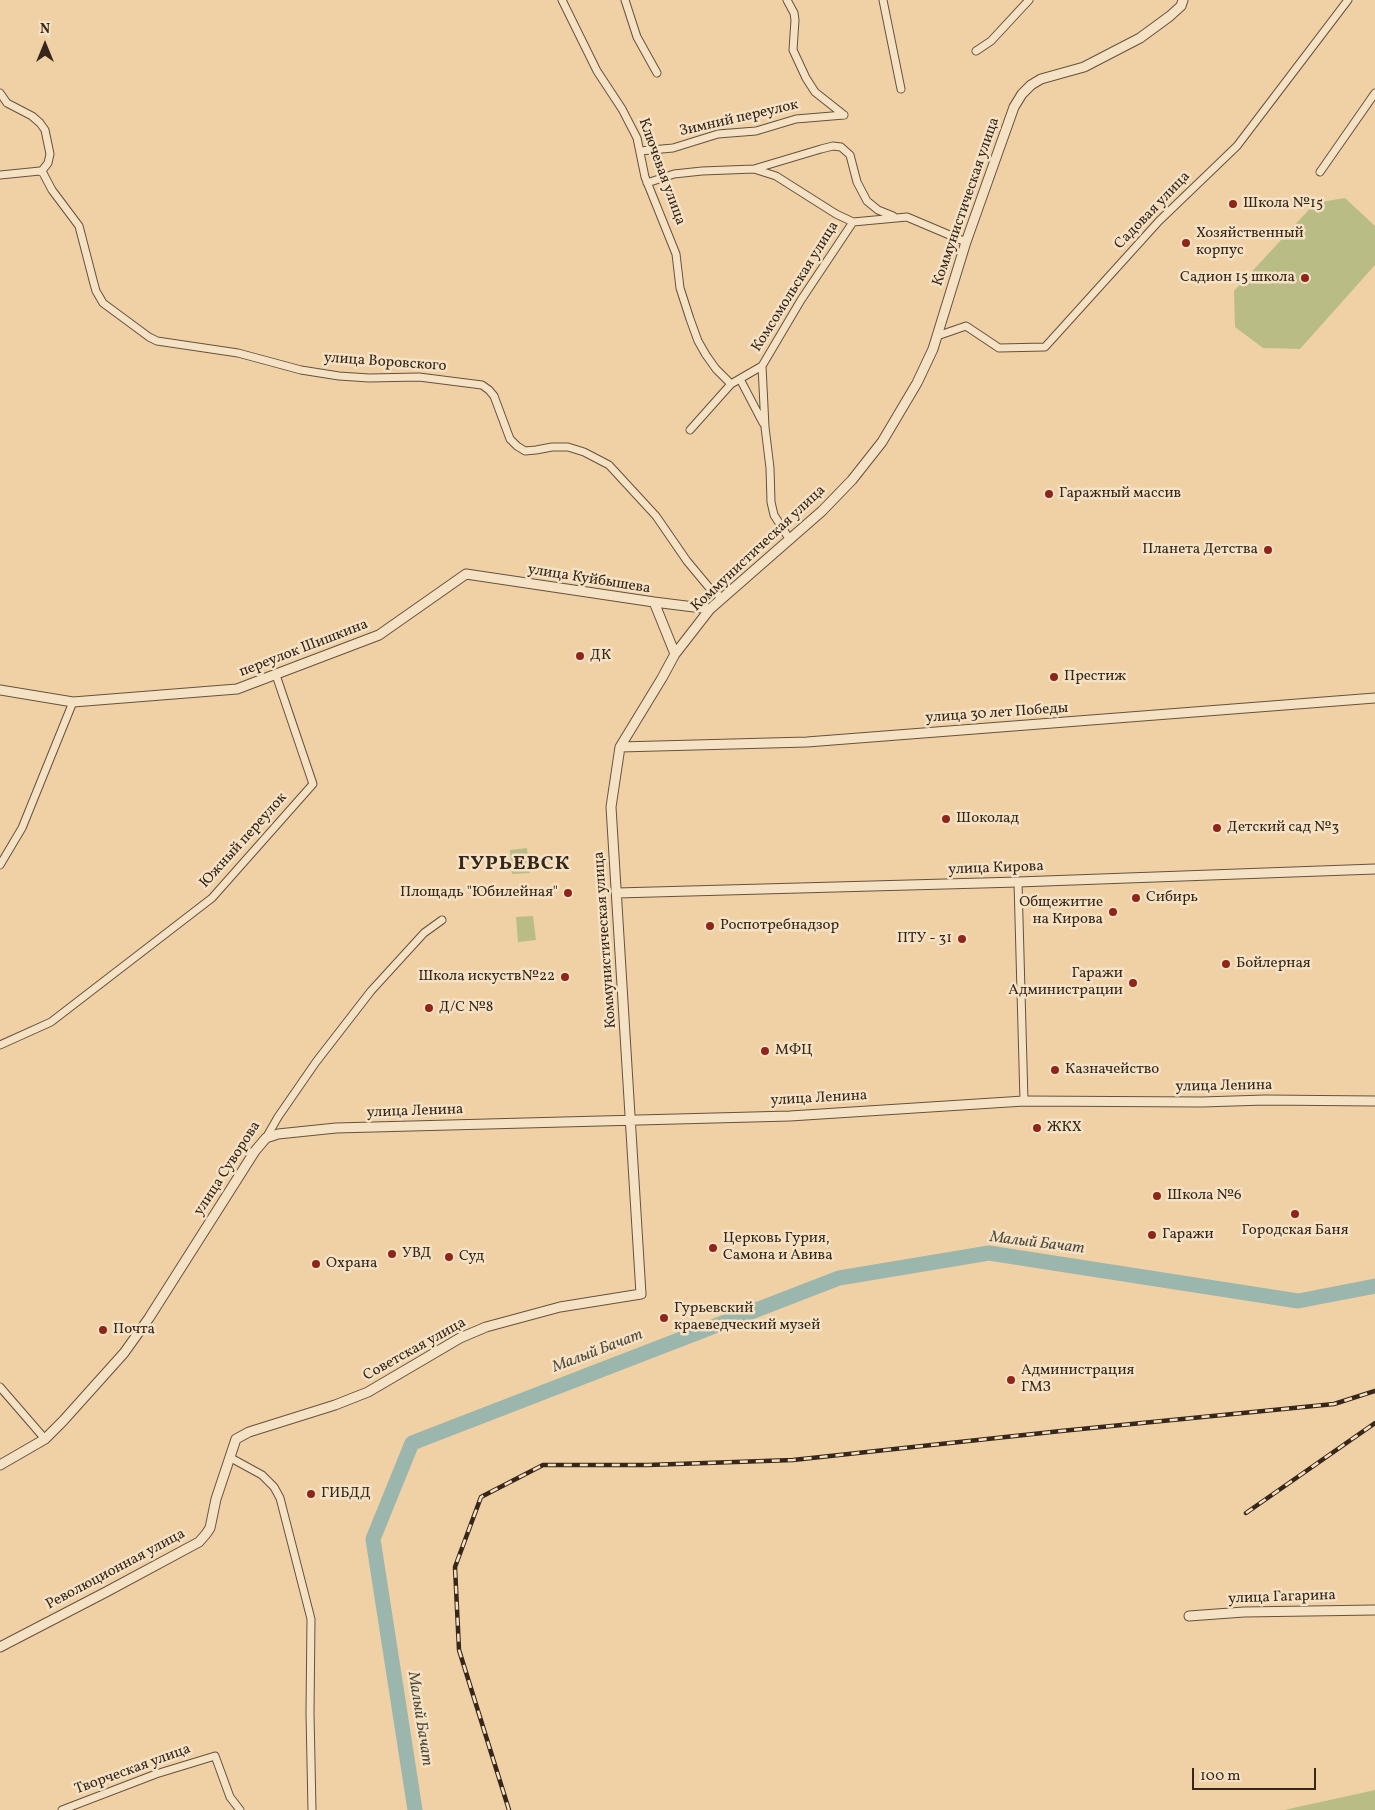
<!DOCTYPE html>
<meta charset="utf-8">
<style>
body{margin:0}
#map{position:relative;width:1375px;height:1810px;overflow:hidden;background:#f0d1a5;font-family:Vollkorn,serif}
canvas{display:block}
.north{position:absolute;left:20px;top:20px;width:50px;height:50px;-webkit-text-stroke:4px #f5e1c4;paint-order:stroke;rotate:0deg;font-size:14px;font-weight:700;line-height:20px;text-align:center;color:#37271a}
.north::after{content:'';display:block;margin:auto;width:18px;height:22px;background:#37271a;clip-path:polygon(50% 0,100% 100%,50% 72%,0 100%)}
.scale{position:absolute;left:1192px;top:1768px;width:124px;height:22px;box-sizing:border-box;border:2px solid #37271a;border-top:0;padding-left:6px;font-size:15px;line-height:18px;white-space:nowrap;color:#37271a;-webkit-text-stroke:4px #f5e1c4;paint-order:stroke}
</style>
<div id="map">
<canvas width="1375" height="1810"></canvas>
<div class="north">N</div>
<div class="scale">100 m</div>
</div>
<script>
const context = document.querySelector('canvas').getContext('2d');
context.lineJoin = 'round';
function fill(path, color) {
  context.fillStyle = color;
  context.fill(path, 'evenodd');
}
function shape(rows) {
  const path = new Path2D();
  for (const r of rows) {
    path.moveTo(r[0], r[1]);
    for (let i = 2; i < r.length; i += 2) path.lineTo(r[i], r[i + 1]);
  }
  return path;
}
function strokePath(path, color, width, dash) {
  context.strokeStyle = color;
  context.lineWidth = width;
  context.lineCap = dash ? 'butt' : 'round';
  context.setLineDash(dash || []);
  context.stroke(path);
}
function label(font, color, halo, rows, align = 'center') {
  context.font = font + ' Vollkorn,serif';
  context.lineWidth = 5;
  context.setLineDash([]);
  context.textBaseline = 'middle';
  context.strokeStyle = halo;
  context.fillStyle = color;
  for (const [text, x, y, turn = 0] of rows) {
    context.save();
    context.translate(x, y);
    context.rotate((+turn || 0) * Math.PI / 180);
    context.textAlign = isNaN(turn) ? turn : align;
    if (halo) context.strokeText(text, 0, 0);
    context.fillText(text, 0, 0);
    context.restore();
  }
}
fill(shape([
 [1345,198,1375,226,1375,265,1300,349,1263,348,1235,327,1234,291,1315,203],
 [527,848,530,873,512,874,510,850],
 [533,916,536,940,518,942,516,917],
 [1375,1790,1375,1810,1284,1810]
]), '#babc86');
strokePath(shape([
 [415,1810,373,1539,412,1443,839,1278,989,1253,1298,1301,1375,1286]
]), '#9bb6ad', 15);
const minor = shape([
 [562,0,597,71,622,109,637,138,645,177,676,254,680,288,690,319,698,341,706,355,716,369,731,384],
 [625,0,637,37,657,73],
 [787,0,794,13,795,20,793,50,806,78,815,92,844,115],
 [883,0,901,89],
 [976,51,991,41,1029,0],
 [0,93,7,103,32,116,40,123,45,130,50,154,48,163,41,172],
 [640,151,673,148,718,134,756,131,796,119,844,115],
 [754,169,821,149,833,146,841,147,850,155,857,182,867,201,878,210,893,216],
 [1320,172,1375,93],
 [0,175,40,171,43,173,52,190,79,226,93,280,96,291,103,303,149,337,157,341,238,353,301,370,339,376,369,378,419,377,482,385,489,390,494,396,510,439,517,446,525,451,536,450,552,447,568,447,584,452,609,465,656,516,687,561,712,591,723,598],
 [647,183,674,174,702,171,754,169,776,176,836,214,853,222,907,217,966,242],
 [937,336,966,326,999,348,1045,347,1159,221,1237,146,1348,0],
 [740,379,763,423],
 [690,430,731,384,762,366],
 [790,540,774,515,771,502,770,468,765,427,762,366,801,300,853,222],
 [0,865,22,828,73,702],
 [1018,882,1024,1101],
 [0,1045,51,1022,212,898,313,784,276,675],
 [266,1138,278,1117,316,1062,371,991,424,933,442,920],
 [0,1387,45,1439],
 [231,1458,262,1475,274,1487,280,1498,311,1619,310,1713,312,1810],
 [62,1810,156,1774,215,1756,230,1797,240,1810]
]);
const tertiary = shape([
 [654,602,710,609],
 [0,690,73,702,237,689,379,635,466,574,654,602,675,654],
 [620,747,807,742,1375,698],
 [617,893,1018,882,1375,869],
 [0,1465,45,1439,63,1421,124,1353,149,1318,255,1151,266,1138,278,1134,336,1128,790,1116,1024,1101,1202,1102,1265,1100,1375,1101],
 [1189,1616,1244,1612,1375,1610],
 [0,1647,106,1592,199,1542,206,1534,210,1528,216,1499,236,1439,249,1432,335,1405,368,1392,460,1338,486,1327,560,1307,641,1294,611,807,620,747,662,678,675,654,710,609,822,511,852,480,882,442,917,383,933,349,966,242,1014,107,1022,94,1031,85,1041,79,1084,67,1140,38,1170,16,1181,6,1183,0]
]);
strokePath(minor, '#65523d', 9);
strokePath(tertiary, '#65523d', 11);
strokePath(minor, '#f5e1c4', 7);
strokePath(tertiary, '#f5e1c4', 9);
const rail = shape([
 [1246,1513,1375,1423],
 [509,1810,459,1650,455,1567,481,1497,543,1465,648,1465,793,1460,1061,1431,1334,1404,1375,1391]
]);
strokePath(rail, '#37271a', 4.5);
strokePath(rail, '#f5e1c4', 2.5, [8]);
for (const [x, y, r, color] of [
 [1233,204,5,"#8f2418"],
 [1186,243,5,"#8f2418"],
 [1305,278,5,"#8f2418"],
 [1049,494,5,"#8f2418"],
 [1268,550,5,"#8f2418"],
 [580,656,5,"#8f2418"],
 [1054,677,5,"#8f2418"],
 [946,819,5,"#8f2418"],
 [1217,828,5,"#8f2418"],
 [568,893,5,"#8f2418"],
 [1136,898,5,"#8f2418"],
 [1113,912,5,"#8f2418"],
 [710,926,5,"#8f2418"],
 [962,939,5,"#8f2418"],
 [1226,964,5,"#8f2418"],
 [565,977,5,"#8f2418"],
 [1133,983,5,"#8f2418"],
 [429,1008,5,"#8f2418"],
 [765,1051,5,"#8f2418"],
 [1055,1070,5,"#8f2418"],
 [1037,1128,5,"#8f2418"],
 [1157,1196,5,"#8f2418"],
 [1295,1214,5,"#8f2418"],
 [1152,1235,5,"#8f2418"],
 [713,1248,5,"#8f2418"],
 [392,1254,5,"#8f2418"],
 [449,1257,5,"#8f2418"],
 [316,1264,5,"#8f2418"],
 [664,1318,5,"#8f2418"],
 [103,1330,5,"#8f2418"],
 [1011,1380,5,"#8f2418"],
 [311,1494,5,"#8f2418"]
]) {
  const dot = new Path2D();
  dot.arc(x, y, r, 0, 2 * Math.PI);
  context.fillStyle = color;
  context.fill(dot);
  strokePath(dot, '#f5e1c4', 2);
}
label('15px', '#37271a', '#f5e1c4', [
 ["Зимний переулок",739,119,-13],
 ["Ключевая улица",661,172,70],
 ["Коммунистическая улица",967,202,-71],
 ["Садовая улица",1153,211,-46],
 ["Комсомольская улица",796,287,-58],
 ["улица Воровского",385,363,4],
 ["Коммунистическая улица",759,549,-43],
 ["улица Куйбышева",589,580,9],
 ["переулок Шишкина",304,649,-21],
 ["улица 30 лет Победы",997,714,-4],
 ["Южный переулок",244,841,-48],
 ["улица Кирова",996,869,-2],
 ["Коммунистическая улица",606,940,-94],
 ["улица Ленина",1224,1087,-1],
 ["улица Ленина",819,1099,-3],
 ["улица Ленина",415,1112,-2],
 ["улица Суворова",228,1169,-57],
 ["Советская улица",415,1350,-29],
 ["Революционная улица",116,1570,-28],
 ["улица Гагарина",1282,1598,-2],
 ["Творческая улица",133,1770,-20]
]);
label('15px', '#37271a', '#f5e1c4', [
 ["Школа №15",1243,204],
 ["Хозяйственный",1196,234],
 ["корпус",1196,251],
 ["Садион 15 школа",1295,278,"right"],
 ["Гаражный массив",1059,494],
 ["Планета Детства",1258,550,"right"],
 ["ДК",590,656],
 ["Престиж",1064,677],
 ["Шоколад",956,819],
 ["Детский сад №3",1227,828],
 ["Площадь \"Юбилейная\"",558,893,"right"],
 ["Сибирь",1146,898],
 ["Общежитие",1103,903,"right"],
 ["на Кирова",1103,920,"right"],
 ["Роспотребнадзор",720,926],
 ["ПТУ - 31",952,939,"right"],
 ["Бойлерная",1236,964],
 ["Гаражи",1123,974,"right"],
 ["Администрации",1123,991,"right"],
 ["Школа искуств№22",555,977,"right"],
 ["Д/С №8",439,1008],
 ["МФЦ",775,1051],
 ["Казначейство",1065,1070],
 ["ЖКХ",1047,1128],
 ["Школа №6",1167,1196],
 ["Городская Баня",1295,1231,"center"],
 ["Гаражи",1162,1235],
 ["Церковь Гурия,",723,1239],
 ["Самона и Авива",723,1256],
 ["УВД",402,1254],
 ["Суд",459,1257],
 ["Охрана",326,1264],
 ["Гурьевский",674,1309],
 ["краеведческий музей",674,1326],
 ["Почта",113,1330],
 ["Администрация",1021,1371],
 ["ГМЗ",1021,1388],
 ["ГИБДД",321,1494]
], 'left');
label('italic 16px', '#504b3f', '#f5e1c4', [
 ["Малый Бачат",1037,1244,7],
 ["Малый Бачат",598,1352,-21],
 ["Малый Бачат",419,1719,81]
]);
context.letterSpacing = '1px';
label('bold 20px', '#37271a', '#f5e1c4', [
 ["ГУРЬЕВСК",514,865]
]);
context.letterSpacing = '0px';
</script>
